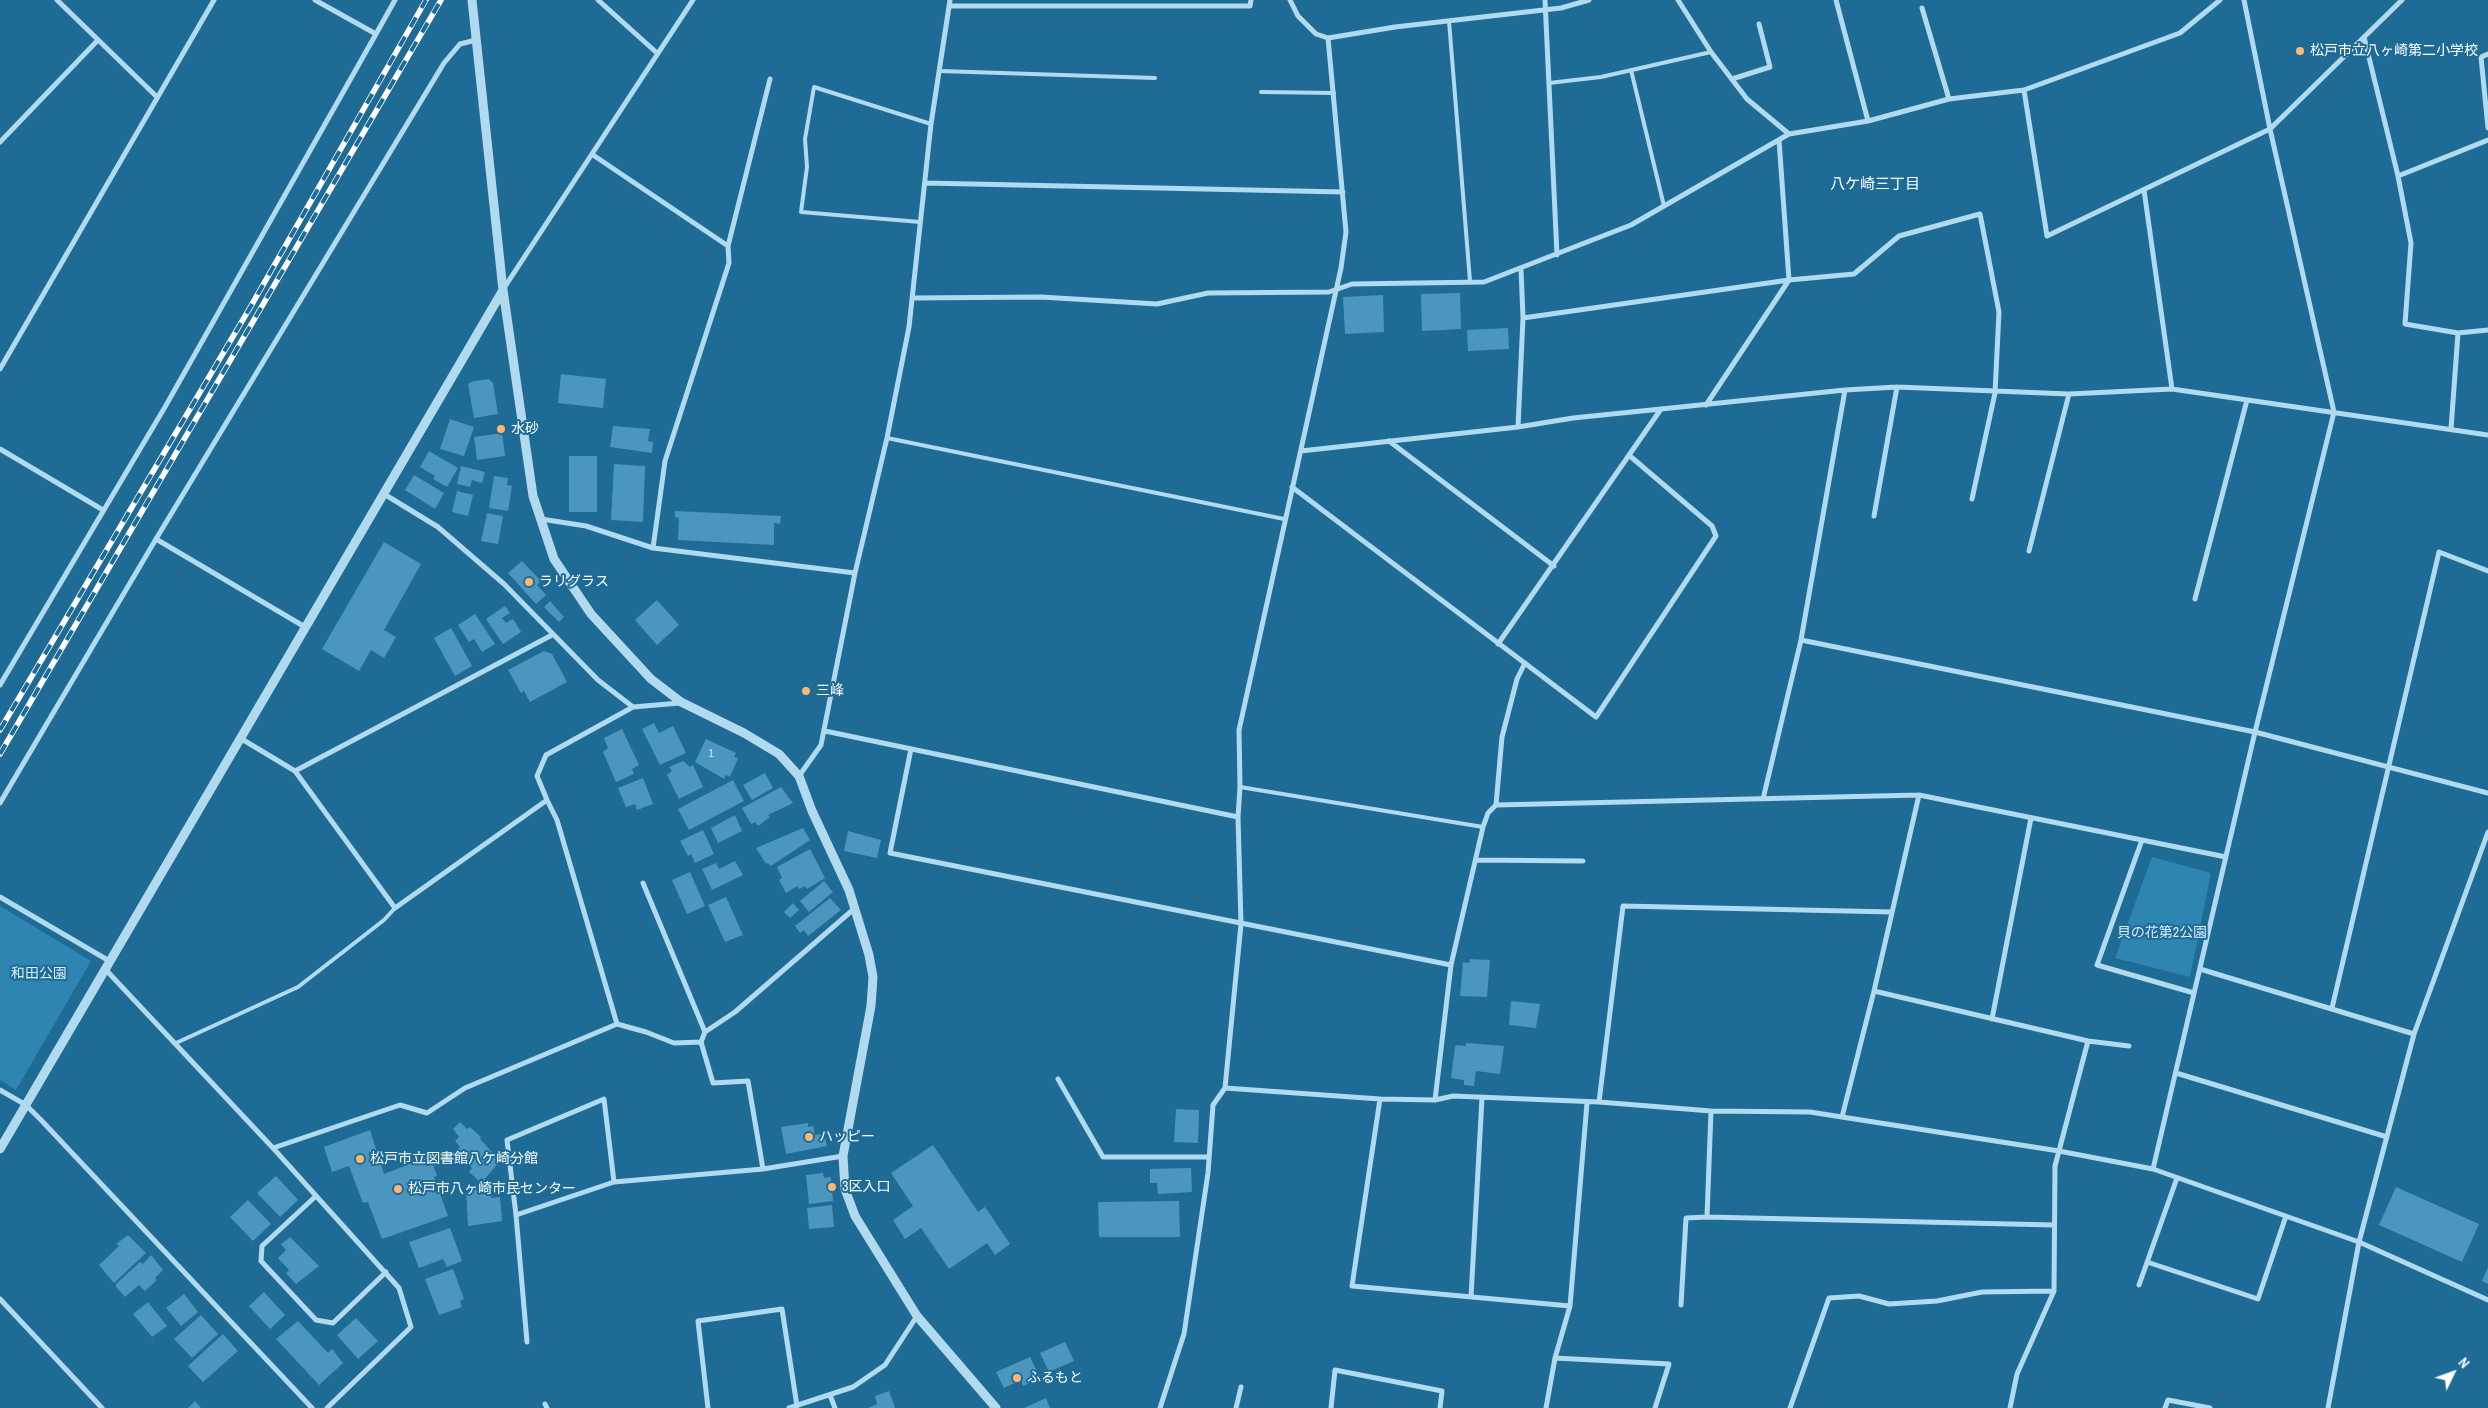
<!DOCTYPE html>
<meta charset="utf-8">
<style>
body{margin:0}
#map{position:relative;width:2488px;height:1408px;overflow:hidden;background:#1e6b96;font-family:"Archivo Narrow",sans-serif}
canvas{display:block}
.north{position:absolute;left:2428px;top:1348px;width:50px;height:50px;-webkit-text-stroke:4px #1e6b96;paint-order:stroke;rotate:48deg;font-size:14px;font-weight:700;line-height:20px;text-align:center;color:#fff}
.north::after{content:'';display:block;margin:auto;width:18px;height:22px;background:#fff;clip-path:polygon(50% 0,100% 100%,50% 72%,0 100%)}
</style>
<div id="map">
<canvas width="2488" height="1408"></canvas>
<div class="north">N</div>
</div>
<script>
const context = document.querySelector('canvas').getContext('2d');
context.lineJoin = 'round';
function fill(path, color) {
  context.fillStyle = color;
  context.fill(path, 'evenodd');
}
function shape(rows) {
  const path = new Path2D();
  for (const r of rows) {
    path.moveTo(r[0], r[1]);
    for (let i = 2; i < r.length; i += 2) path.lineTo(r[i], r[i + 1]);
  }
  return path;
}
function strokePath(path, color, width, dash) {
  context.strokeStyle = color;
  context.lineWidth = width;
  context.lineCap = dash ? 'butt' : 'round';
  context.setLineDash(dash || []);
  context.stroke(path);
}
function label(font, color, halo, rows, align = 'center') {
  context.font = font + ' "Archivo Narrow","Noto Sans JP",sans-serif';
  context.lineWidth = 4;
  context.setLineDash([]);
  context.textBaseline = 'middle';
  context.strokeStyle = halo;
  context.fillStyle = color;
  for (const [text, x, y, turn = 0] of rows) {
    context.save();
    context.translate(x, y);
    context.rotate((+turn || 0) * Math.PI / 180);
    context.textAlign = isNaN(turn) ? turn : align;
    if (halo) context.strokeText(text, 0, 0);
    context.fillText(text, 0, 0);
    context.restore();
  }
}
fill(shape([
 [2152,857,2211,873,2190,977,2115,958],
 [0,906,91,961,16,1090,0,1080]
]), '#2e85b1');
fill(shape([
 [1460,293,1461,329,1422,331,1421,294],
 [1383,295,1384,332,1345,334,1343,297],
 [1508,328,1509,349,1468,351,1467,330],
 [561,374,606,379,603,408,558,403],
 [489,379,493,383,498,414,474,418,468,384,473,381],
 [450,419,474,427,464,456,440,449],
 [613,426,650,429,648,441,653,442,652,453,610,447],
 [502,433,505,456,477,460,474,437],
 [429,451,458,468,447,487,433,479,435,476,420,467],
 [569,456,597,456,597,512,569,512],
 [614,464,645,466,643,522,611,520],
 [461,466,485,472,482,483,472,480,470,487,457,484],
 [414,475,444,493,435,509,405,490],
 [494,476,508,478,507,485,512,486,508,511,489,508],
 [457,491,473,495,468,516,452,512],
 [675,511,781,516,780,524,774,523,774,545,678,540,679,518,675,517],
 [487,513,503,516,498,544,481,541],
 [384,542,421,564,384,630,396,637,384,658,371,650,359,671,322,649],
 [522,561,541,581,537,585,546,595,536,604,508,573],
 [657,600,679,625,657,645,635,620],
 [550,601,564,617,559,622,544,607],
 [505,606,510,613,502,618,506,623,513,619,521,632,503,644,486,619],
 [475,614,495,644,482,652,474,639,469,642,458,625],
 [451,628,472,666,455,676,434,638],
 [544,651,552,654,567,682,530,702,524,691,521,693,508,670],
 [654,723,659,733,673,726,686,753,660,765,642,729],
 [622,729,639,765,632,769,634,774,616,782,603,752,608,748,604,738],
 [706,739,736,753,734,757,738,758,730,777,726,775,724,779,695,762],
 [683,761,690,767,693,765,703,787,679,799,667,775,672,771,669,767],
 [765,773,773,788,752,800,743,785],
 [643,778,653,804,637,810,635,804,626,807,618,788],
 [733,780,744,801,689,830,678,809],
 [781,787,793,803,768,815,770,817,758,826,755,822,751,824,742,808],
 [735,815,742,831,718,843,711,828],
 [803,828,810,840,771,866,768,863,766,864,756,848],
 [703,830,714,854,695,863,691,854,688,856,680,841],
 [848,831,881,840,877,858,844,851],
 [810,849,825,878,807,889,805,886,799,889,797,886,786,893,779,880,782,878,777,867],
 [735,861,743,875,712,890,702,869,716,863,719,869],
 [690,872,705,906,687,914,672,880],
 [824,881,833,892,809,912,800,901],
 [726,897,743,935,725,942,708,905],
 [830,898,841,910,808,936,804,930,800,933,795,926],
 [793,903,799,910,790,918,784,912],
 [1470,959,1490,960,1487,997,1460,996,1463,962,1469,963],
 [1511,1001,1540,1004,1536,1028,1509,1025],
 [1466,1043,1504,1046,1500,1074,1476,1071,1474,1086,1464,1085,1464,1080,1451,1078,1455,1047,1457,1045,1466,1046],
 [1176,1109,1199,1110,1198,1143,1174,1142],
 [460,1122,467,1129,470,1127,481,1137,480,1139,500,1161,484,1180,481,1178,479,1181,469,1172,472,1168,455,1152,460,1147,455,1141,459,1137,453,1129],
 [808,1123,808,1127,813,1126,815,1135,824,1133,827,1146,786,1154,781,1127],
 [370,1130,384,1174,430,1156,437,1176,434,1177,448,1216,382,1239,368,1202,363,1203,349,1166,332,1172,324,1147],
 [933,1145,978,1212,985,1207,1010,1244,995,1255,987,1243,949,1269,921,1228,905,1239,893,1220,913,1206,891,1173],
 [1191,1168,1192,1192,1158,1194,1157,1183,1150,1183,1150,1169],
 [823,1173,824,1178,831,1177,833,1201,809,1204,806,1175],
 [276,1176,298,1200,280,1217,257,1193],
 [490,1186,491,1198,500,1197,502,1221,468,1226,466,1189],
 [2396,1187,2479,1224,2462,1262,2379,1225],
 [248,1200,271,1224,253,1241,230,1217],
 [1179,1201,1180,1237,1099,1237,1098,1202],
 [832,1205,834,1227,809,1229,807,1208],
 [450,1228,462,1261,447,1267,443,1259,419,1268,409,1242],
 [128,1235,146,1253,114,1283,99,1265,119,1246,116,1244],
 [290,1237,319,1266,296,1284,286,1273,289,1270,278,1258,286,1250,281,1244],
 [151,1255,163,1270,155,1278,157,1280,145,1291,139,1285,125,1297,116,1287,116,1284,140,1262,143,1264],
 [2488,1267,2488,1284,2482,1281],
 [453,1269,464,1299,460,1301,462,1307,439,1315,425,1279],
 [264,1292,285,1315,270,1329,249,1306],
 [184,1294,198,1312,181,1326,166,1308],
 [148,1302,167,1326,152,1337,133,1314],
 [201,1315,218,1334,192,1358,174,1339],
 [356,1318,378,1341,358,1359,337,1335],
 [298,1321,328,1353,332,1349,343,1363,319,1385,276,1339],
 [223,1334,238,1351,203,1382,188,1366],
 [1065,1342,1074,1361,1049,1372,1040,1353],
 [1030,1357,1040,1378,1023,1386,1021,1380,1004,1388,996,1372],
 [889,1391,895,1408,868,1408,877,1404,875,1396],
 [1046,1398,1050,1408,1024,1408],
 [195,1401,201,1408,188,1408]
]), '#4a96be');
strokePath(shape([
 [1449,21,1470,281],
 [1631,70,1664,206],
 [940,71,1155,78],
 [1549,83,1601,77,1711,52],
 [1261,92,1334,93],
 [920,222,801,212,807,167,805,139,814,87,931,124],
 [887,438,1284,519],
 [1240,787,1483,827],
 [176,1043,298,987,384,920,395,908]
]), '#b1daef', 4);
strokePath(shape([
 [57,0,157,97],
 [315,0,376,34,395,0],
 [598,0,657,53],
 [1290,0,1298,16,1316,34,1328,38,1395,27,1561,8,1589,0],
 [1545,0,1557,255],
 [1678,0,1711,52,1747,99,1789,134],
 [1836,0,1868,121],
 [950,6,1250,6,1251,0],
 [1922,8,1949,99],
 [2364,37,2398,176,2411,243,2405,324,2458,333,2451,429],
 [2488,54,2481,57,2488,128],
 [1732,79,1770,67,1759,24],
 [2024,90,2047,236,2270,129,2402,0],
 [0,142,98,40],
 [593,155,728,246],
 [2398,176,2488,140],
 [925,183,1343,192],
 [2144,190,2172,389],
 [504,288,693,0],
 [912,298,1041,297,1157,304,1208,293,1329,292,1352,284,1484,282,1631,225,1789,134,1868,121,1949,99,2024,90,2180,33,2220,0],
 [1523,318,1789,280,1854,274,1899,236,1980,214,1999,312,1995,393,1972,499],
 [2458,333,2488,330],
 [0,369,214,0],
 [1706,405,1789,280,1779,140],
 [1518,427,1523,318,1521,269],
 [1389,441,1554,566],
 [0,449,103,510],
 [1301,451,1518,427,1573,418,1661,409,1845,390,1897,387,2069,394,2172,389,2488,435],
 [1292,487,1596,717,1716,536,1712,526,1630,456],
 [384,494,438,527,504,584,598,680,633,707,680,703],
 [1874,516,1897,387],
 [541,519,586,526,653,548,855,573],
 [653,548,665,461,729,263,728,246,770,79],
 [2029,551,2069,394],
 [2195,599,2247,400],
 [305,627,156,539,444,63,460,44,476,40],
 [1801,640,2255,732,2488,793],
 [1498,644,1661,409],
 [0,685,165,407,376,34],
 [825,731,1238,817,1241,924,1225,1088,1213,1105,1208,1173,1184,1334,1160,1408],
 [240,738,295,771,552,635],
 [911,749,890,853,1451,965],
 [295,771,395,908,547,800,537,776,546,755,633,707],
 [799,776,821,745,855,573,887,438,909,327,931,124,950,0],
 [1763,799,1801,640,1845,390],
 [547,800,557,820,617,1024],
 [0,803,156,539],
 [1496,805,1919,795,2226,857],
 [1238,817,1240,787,1239,730,1341,268,1346,232,1328,38],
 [2142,840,2097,965,2194,993],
 [1476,860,1583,861],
 [643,883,705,1032],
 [0,897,111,962],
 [2200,969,2414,1034],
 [106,970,273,1148,399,1288,411,1327,327,1408],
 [1874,991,2088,1041,2129,1046],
 [2332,1008,2439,552,2488,571],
 [1992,1019,2031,818],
 [701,1042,713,1083,748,1081,763,1169],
 [2176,1073,2387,1137],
 [1058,1079,1103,1157,1209,1157],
 [1225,1088,1380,1099,1435,1100,1453,1096,1599,1102,1711,1111,1810,1112,2059,1151,2153,1169,2359,1242,2488,1300],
 [0,1090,26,1105,41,1120,312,1408],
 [1380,1099,1352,1286,1570,1306],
 [1435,1100,1451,965,1483,827,1488,813,1496,805,1502,737,1517,679,1525,663],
 [1599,1102,1623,906,1892,912],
 [1842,1117,1874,991,1919,795],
 [273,1148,400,1105,427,1113,465,1088,617,1024,646,1032,674,1043,701,1042,705,1032,735,1012,855,908],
 [2153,1169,2255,732,2334,412,2270,129,2244,0],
 [316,1196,262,1246,261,1261,316,1320,333,1323,386,1272],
 [516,1215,614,1182,763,1169,843,1156],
 [1707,1217,1711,1111],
 [2147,1262,2258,1299,2286,1216],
 [2139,1285,2177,1178],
 [1471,1297,1482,1098],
 [0,1299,102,1408],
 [1681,1305,1686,1218,1707,1217,2054,1225],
 [527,1342,516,1215,507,1140,604,1099,614,1182],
 [1555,1358,1669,1364,1655,1408],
 [830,1395,835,1408],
 [545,1404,547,1408],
 [708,1408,698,1321,782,1309,797,1406],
 [789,1408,853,1387,885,1365,917,1316],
 [1236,1408,1241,1387],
 [1331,1408,1335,1370,1442,1391,1440,1408],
 [1546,1408,1555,1358,1570,1306,1587,1103],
 [1790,1408,1829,1298,1859,1296,1889,1304,1937,1301,1982,1292,2054,1291],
 [2010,1408,2017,1374,2054,1291,2055,1166,2088,1041],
 [2165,1408,2168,1400,2210,1408],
 [2328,1408,2359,1242,2414,1034,2488,832]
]), '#b1daef', 5);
strokePath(shape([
 [472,0,503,290,533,496,554,559,591,614,651,679,681,702,744,733,779,754,799,776,812,811,849,890,869,955,873,977,871,1006,843,1156,845,1189,855,1216,917,1316,996,1408],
 [0,1149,503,290]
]), '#b1daef', 9);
const rail = shape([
 [0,730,251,306,426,0],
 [0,754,441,0]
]);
strokePath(rail, '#fff', 5.5);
strokePath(rail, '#1e6b96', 4, [11]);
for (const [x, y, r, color] of [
 [2300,51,5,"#feb771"],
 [501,429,5,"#feb771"],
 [529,582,5,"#feb771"],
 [806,691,5,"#feb771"],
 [809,1137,5,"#feb771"],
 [360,1159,5,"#feb771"],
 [832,1187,5,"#feb771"],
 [398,1189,5,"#feb771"],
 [1017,1378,5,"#feb771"]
]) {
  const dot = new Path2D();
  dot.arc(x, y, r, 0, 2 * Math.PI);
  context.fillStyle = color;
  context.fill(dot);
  strokePath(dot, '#1e6b96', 2);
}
label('11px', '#d2e5ef', null, [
 ["1",711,754]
]);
label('14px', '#fff', '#1e6b96', [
 ["松戸市立八ヶ崎第二小学校",2310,51],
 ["水砂",511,429],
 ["ラリグラス",539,582],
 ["三峰",816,691],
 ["ハッピー",819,1137],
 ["松戸市立図書館八ケ崎分館",370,1159],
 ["3区入口",842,1187],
 ["松戸市八ヶ崎市民センター",408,1189],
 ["ふるもと",1027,1378]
], 'left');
label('14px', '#d8effb', '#1e6b96', [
 ["貝の花第2公園",2162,933],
 ["和田公園",39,974]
]);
label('15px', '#fff', '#1e6b96', [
 ["八ケ崎三丁目",1875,185]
]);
</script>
